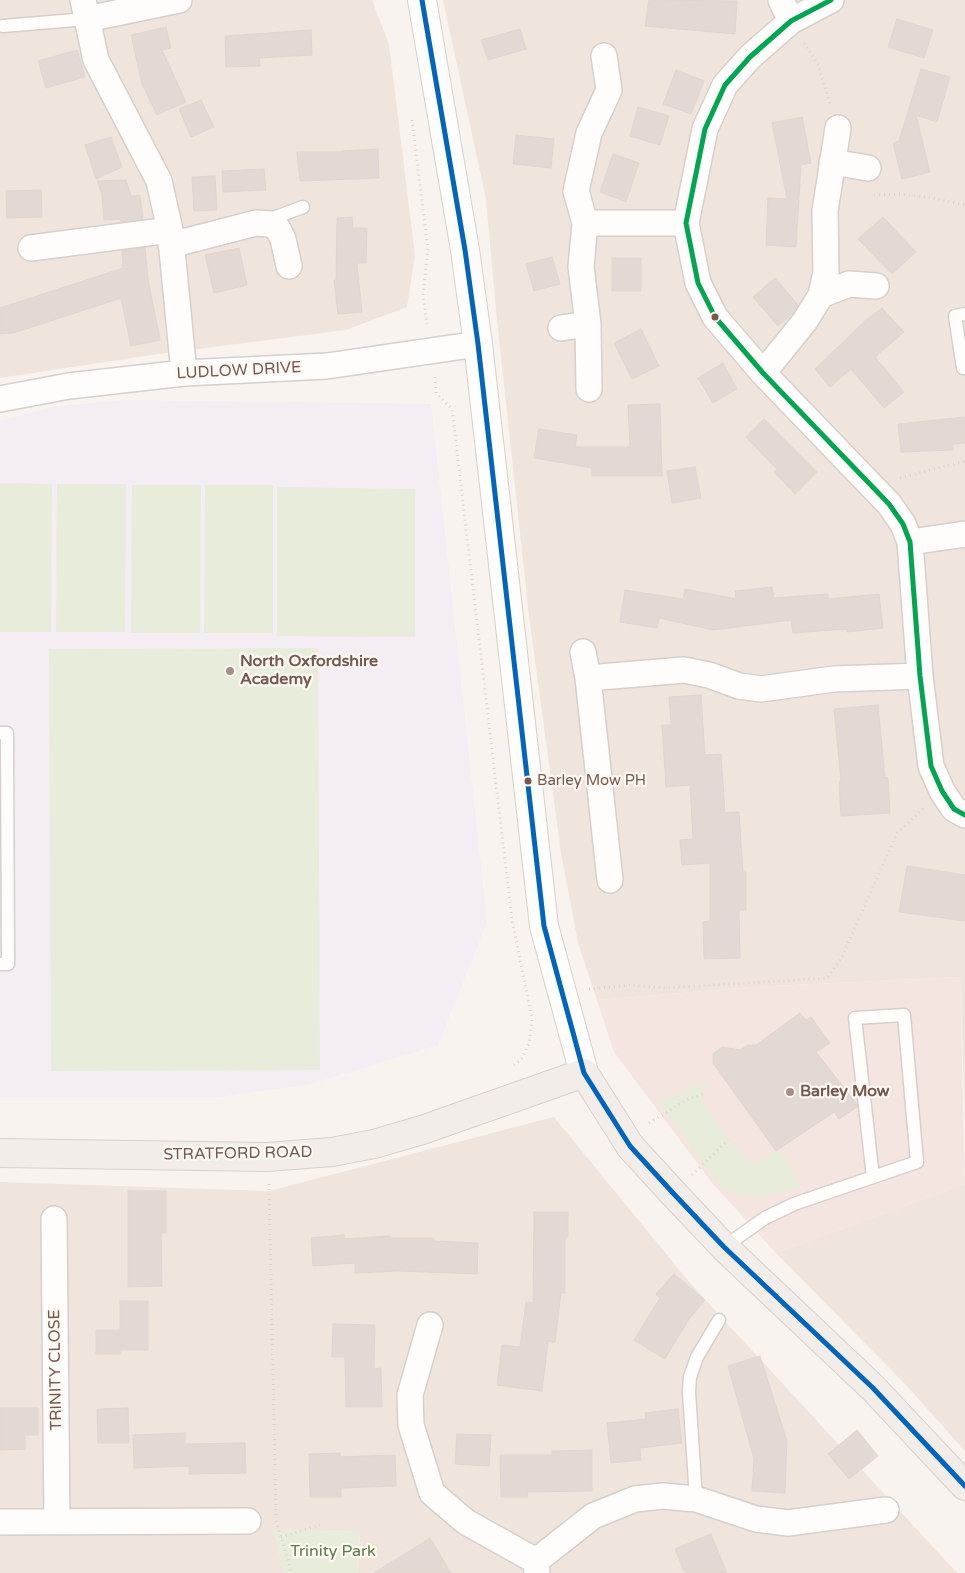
<!DOCTYPE html>
<style>
body{margin:0}
canvas{display:block;background:#f8f3ee}
</style>
<canvas width="965" height="1573"></canvas>
<script>
const context = document.querySelector('canvas').getContext('2d');
context.lineJoin = 'round';
function fill(path, color) {
  context.fillStyle = color;
  context.fill(path, 'evenodd');
}
function shape(rows) {
  const path = new Path2D();
  for (const r of rows) {
    path.moveTo(r[0], r[1]);
    for (let i = 2; i < r.length; i += 2) path.lineTo(r[i], r[i + 1]);
  }
  return path;
}
function strokePath(path, color, width, dash) {
  context.strokeStyle = color;
  context.lineWidth = width;
  context.lineCap = dash ? 'butt' : 'round';
  context.setLineDash(dash || []);
  context.stroke(path);
}
function label(font, color, halo, rows, align = 'center') {
  context.font = font + ' "Varela Round",sans-serif';
  context.lineWidth = 4.5;
  context.setLineDash([]);
  context.textBaseline = 'middle';
  context.strokeStyle = halo;
  context.fillStyle = color;
  for (const [text, x, y, turn = 0] of rows) {
    context.save();
    context.translate(x, y);
    context.rotate((+turn || 0) * Math.PI / 180);
    context.textAlign = isNaN(turn) ? turn : align;
    if (halo) context.strokeText(text, 0, 0);
    context.fillText(text, 0, 0);
    context.restore();
  }
}
fill(shape([
 [0,0,372,0,389,44,415,255,407,307,346,330,159,354,0,378],
 [443,0,965,0,965,1121,960,977,753,987,597,1000,578,943,561,853,529,616,496,311,486,199],
 [554,1117,690,1283,957,1573,358,1573,360,1532,274,1530,284,1573,0,1573,0,1182,269,1191],
 [965,1184,965,1451,905,1384,776,1253]
]), '#f0e5dd');
fill(shape([
 [960,977,965,1184,776,1253,713,1184,614,1052,597,1000,753,987]
]), '#f4e5e0');
fill(shape([
 [123,400,431,404,487,922,438,1045,311,1084,219,1097,0,1097,0,421,53,407]
]), '#f4edf4');
fill(shape([
 [0,483,52,484,51,632,0,632],
 [57,484,126,484,125,632,56,632],
 [132,485,201,485,200,633,131,633],
 [205,485,273,485,273,633,204,633],
 [277,487,415,489,415,637,277,636],
 [318,648,320,1070,51,1071,49,649],
 [709,1084,701,1099,726,1138,755,1164,776,1151,784,1155,800,1188,768,1195,746,1195,723,1190,657,1100,681,1093,688,1086],
 [273,1530,360,1532,358,1573,284,1573]
]), '#e7edda');
const building = shape([
 [649,0,737,1,735,34,645,26,649,0],
 [897,19,933,30,924,58,888,47,897,19],
 [166,27,171,48,162,50,186,102,157,115,142,84,131,35,166,27],
 [520,29,526,49,488,60,481,40,520,29],
 [311,30,312,55,259,58,260,66,226,67,225,36,311,30],
 [77,50,85,77,46,88,38,61,77,50],
 [921,69,950,77,937,122,916,115,930,172,902,179,893,143,899,141,921,69],
 [676,70,704,81,691,114,663,104,676,70],
 [201,100,214,127,191,137,179,109,201,100],
 [638,107,669,116,660,145,630,136,638,107],
 [802,117,811,163,801,165,796,247,766,245,768,198,787,199,772,123,802,117],
 [516,135,554,139,551,168,513,164,516,135],
 [111,137,122,167,96,179,85,145,111,137],
 [378,149,379,178,300,181,297,152,341,152,341,151,378,149],
 [613,154,639,163,626,202,600,192,613,154],
 [264,169,266,190,223,192,222,171,264,169],
 [215,176,217,210,194,211,192,177,215,176],
 [126,180,131,196,140,195,143,219,121,222,120,219,104,220,102,194,97,181,126,180],
 [41,190,42,217,7,218,6,191,41,190],
 [352,217,353,228,367,228,366,263,357,263,362,312,338,314,334,280,336,280,337,218,352,217],
 [883,217,916,252,892,274,858,239,883,217],
 [145,248,148,279,160,340,131,346,121,298,14,333,0,334,0,308,123,268,122,251,145,248],
 [239,248,247,285,214,293,205,255,239,248],
 [552,257,560,284,534,291,526,264,552,257],
 [612,258,641,258,641,291,612,291,612,258],
 [775,278,798,305,793,313,778,326,753,297,775,278],
 [882,308,904,332,875,357,904,392,884,408,851,369,830,387,815,369,865,321,882,308],
 [641,329,659,366,632,379,614,343,641,329],
 [723,363,737,389,713,403,698,378,723,363],
 [660,404,662,476,592,476,592,468,534,458,539,429,577,435,575,447,630,447,628,405,660,404],
 [965,417,965,443,953,444,953,450,901,452,898,424,965,417],
 [764,419,817,472,795,494,774,472,777,469,746,437,764,419],
 [695,467,701,498,672,503,667,471,695,467],
 [772,587,774,598,828,594,828,599,879,594,883,628,847,632,846,629,793,633,791,620,713,630,659,618,657,628,620,622,625,590,683,599,685,589,736,599,735,591,772,587],
 [701,695,705,755,721,754,725,813,739,812,743,872,746,872,746,910,739,910,740,958,704,959,703,922,710,921,710,863,682,865,680,840,693,839,690,785,666,787,662,725,671,725,669,697,701,695],
 [878,705,885,778,888,777,890,813,841,816,839,781,841,781,834,709,878,705],
 [907,866,965,875,965,921,899,912,907,866],
 [800,1013,806,1020,811,1017,830,1043,816,1052,856,1103,857,1107,839,1119,834,1112,776,1151,713,1063,713,1054,722,1047,740,1050,748,1045,756,1045,800,1013],
 [128,1191,166,1191,166,1233,161,1233,162,1286,128,1287,128,1191],
 [534,1212,568,1212,568,1237,565,1237,565,1293,561,1293,555,1342,548,1341,542,1391,497,1385,502,1345,520,1347,526,1302,533,1303,534,1212],
 [344,1235,344,1239,390,1236,390,1238,434,1238,434,1241,478,1243,477,1274,399,1271,355,1273,355,1263,313,1266,311,1238,344,1235],
 [674,1274,705,1300,689,1319,665,1359,634,1340,660,1298,656,1294,674,1274],
 [120,1301,148,1301,148,1350,120,1350,120,1354,96,1354,96,1330,120,1330,120,1301],
 [333,1324,375,1325,374,1369,381,1368,382,1407,346,1407,345,1357,332,1357,333,1324],
 [760,1356,787,1441,785,1493,752,1491,754,1459,728,1366,760,1356],
 [0,1408,38,1408,38,1435,25,1435,25,1449,0,1450,0,1408],
 [128,1408,129,1443,98,1443,97,1409,128,1408],
 [678,1409,682,1443,640,1448,641,1460,611,1463,607,1423,646,1419,645,1413,678,1409],
 [857,1430,878,1456,849,1479,828,1454,857,1430],
 [185,1433,185,1444,245,1443,246,1473,189,1474,189,1466,134,1468,133,1435,185,1433],
 [457,1434,491,1435,489,1466,455,1464,457,1434],
 [592,1450,592,1491,527,1492,528,1497,501,1497,500,1455,552,1455,552,1451,592,1450],
 [340,1453,340,1457,395,1455,396,1486,341,1488,341,1497,310,1497,309,1454,340,1453],
 [711,1534,727,1573,685,1573,675,1549,711,1534],
 [430,1538,451,1573,374,1573,430,1538]
]);
fill(building, '#e2d9d4');
strokePath(building, '#e0d6d1', 1);
const lane = shape([
 [3,26,87,19],
 [265,221,303,207],
 [963,368,955,316,965,314],
 [0,733,7,733,8,964,0,964],
 [724,1247,765,1218,794,1204,917,1162,904,1015,855,1018,873,1177],
 [696,1499,689,1392,690,1377,697,1357,719,1320]
]);
const street = shape([
 [83,0,96,60,159,181,170,230,184,373],
 [781,0,791,21],
 [831,0,791,21,750,57,725,85,705,129,686,223,698,283,715,317,763,373,889,504,903,524,910,542,920,676,931,766,942,791,954,809,965,815],
 [87,19,179,0],
 [832,162,868,168],
 [585,223,686,223],
 [171,245,256,223,271,224,278,229,283,239,289,266],
 [31,248,170,230],
 [821,295,849,284,876,286],
 [561,328,588,324],
 [763,373,805,321,821,295,826,272,825,211,838,128],
 [589,389,588,324,581,267,585,223,576,191,589,133,609,90,604,56],
 [0,399,69,386,184,373,327,366,478,344],
 [910,542,965,534],
 [583,652,588,678],
 [610,880,588,678,684,670,709,675,739,686,761,689,834,679,920,676],
 [54,1219,57,1522],
 [430,1325,410,1395,411,1425,432,1493,466,1522,536,1561,537,1573],
 [0,1522,248,1521],
 [536,1561,593,1516,635,1499,663,1496,696,1499,756,1519,788,1523,886,1510]
]);
const secondary = shape([
 [422,0,465,250,478,344,544,926,584,1073]
]);
const primary = shape([
 [0,1153,267,1157,332,1152,374,1144,422,1130,584,1073,630,1146,673,1193,724,1247,873,1388,965,1486]
]);
strokePath(lane, '#d6cfcb', 15);
strokePath(street, '#d6cfcb', 28);
strokePath(secondary, '#d8cfca', 30);
strokePath(primary, '#d9d0cc', 30);
strokePath(shape([
 [804,43,818,65,830,104],
 [412,120,428,249,423,295,427,324],
 [874,195,899,194,927,197,965,205],
 [435,377,436,393,452,409,512,920,532,1019,529,1044,521,1060,511,1067],
 [900,478,965,461],
 [589,989,629,985,666,988,827,978,842,957,897,833,924,808],
 [649,1123,688,1099,703,1094],
 [692,1175,728,1140],
 [269,1184,276,1515],
 [276,1521,292,1573],
 [281,1537,320,1525]
]), '#dad3d0', 3, [1, 4]);
strokePath(lane, '#fefdfc', 12);
strokePath(street, '#fefdfc', 25);
strokePath(secondary, '#fefdfc', 28);
strokePath(primary, '#f2ede8', 28);
strokePath(shape([
 [422,0,465,250,478,344,544,926,584,1073,630,1146,673,1193,724,1247,873,1388,965,1486]
]), '#0065bd', 5);
strokePath(shape([
 [831,0,791,21,750,57,725,85,705,129,686,223,698,283,715,317,763,373,889,504,903,524,910,542,920,676,931,766,942,791,954,809,965,815]
]), '#00a651', 5);
for (const [x, y, r, color] of [
 [715,317,4.5,"#755950"],
 [230,671,5,"#a38f87"],
 [528,781,4.5,"#755950"],
 [790,1092,5,"#a38f87"]
]) {
  const dot = new Path2D();
  dot.arc(x, y, r, 0, 2 * Math.PI);
  context.fillStyle = color;
  context.fill(dot);
  strokePath(dot, '#fef8f2', 2);
}
label('15px', '#755950', '#fef8f2', [
 ["Barley Mow PH",537,781]
], 'left');
label('16px', '#755950', '#fef8f2', [
 ["LUDLOW DRIVE",239,371,-3],
 ["STRATFORD ROAD",238,1154,-1],
 ["TRINITY CLOSE",56,1370,-91]
]);
label('bold 16px', '#755950', '#fef8f2', [
 ["North Oxfordshire",240,662],
 ["Academy",240,680],
 ["Barley Mow",800,1092]
], 'left');
label('16px', '#5c7949', '#fef8f2', [
 ["Trinity Park",333,1552]
]);
</script>
